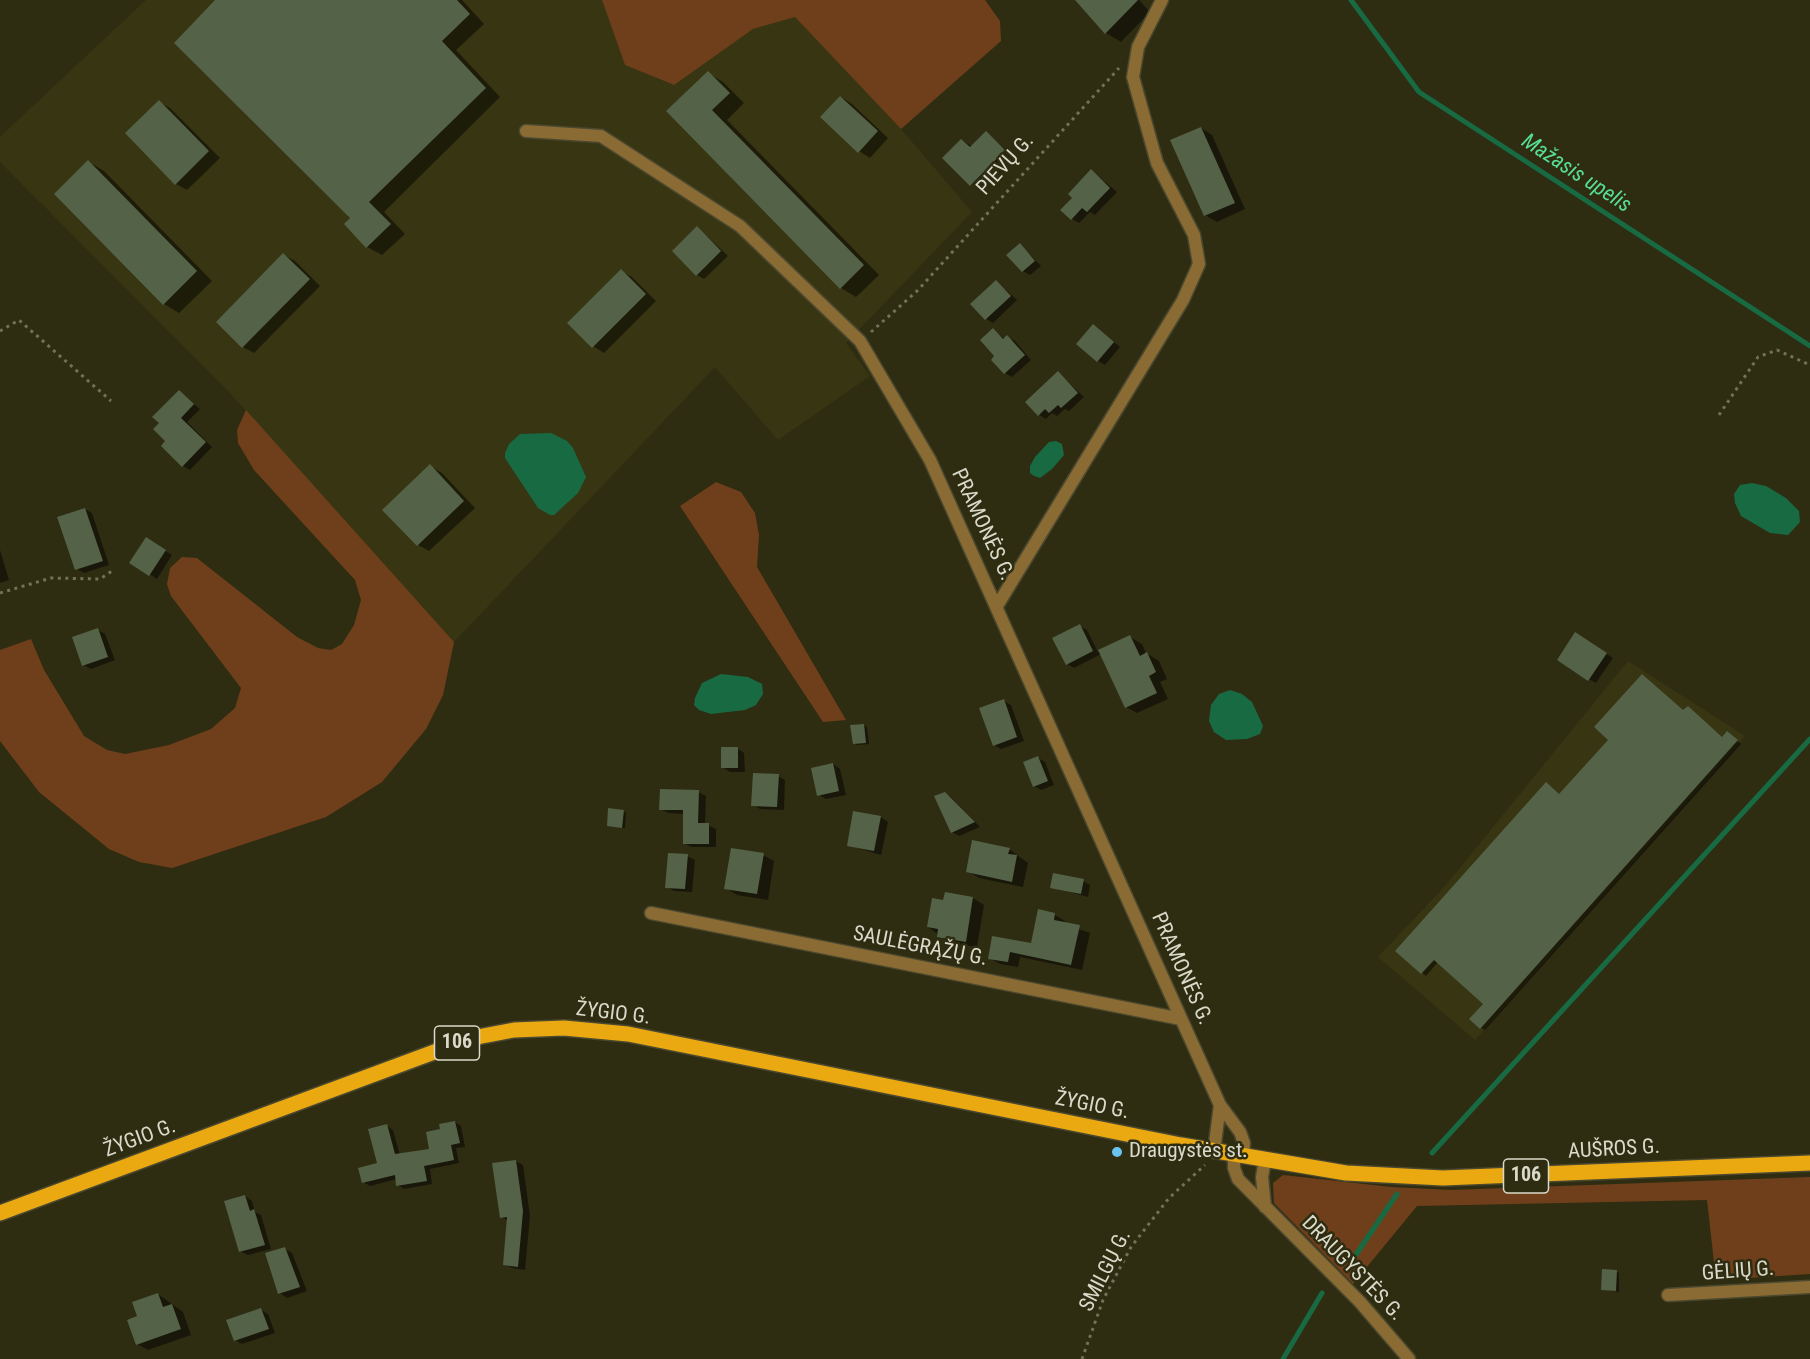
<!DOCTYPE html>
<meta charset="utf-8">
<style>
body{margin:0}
canvas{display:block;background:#2e2c11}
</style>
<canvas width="1810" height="1359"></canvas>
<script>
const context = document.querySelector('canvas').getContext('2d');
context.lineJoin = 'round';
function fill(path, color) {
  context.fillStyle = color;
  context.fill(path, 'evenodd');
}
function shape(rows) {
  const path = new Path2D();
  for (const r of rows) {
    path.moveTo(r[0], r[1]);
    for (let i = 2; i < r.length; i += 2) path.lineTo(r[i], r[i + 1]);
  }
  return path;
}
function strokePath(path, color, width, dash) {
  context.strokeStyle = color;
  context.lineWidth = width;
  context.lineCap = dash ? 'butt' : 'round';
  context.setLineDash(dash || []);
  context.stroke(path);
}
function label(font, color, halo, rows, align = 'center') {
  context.font = font + ' "Roboto Condensed",sans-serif';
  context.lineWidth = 5;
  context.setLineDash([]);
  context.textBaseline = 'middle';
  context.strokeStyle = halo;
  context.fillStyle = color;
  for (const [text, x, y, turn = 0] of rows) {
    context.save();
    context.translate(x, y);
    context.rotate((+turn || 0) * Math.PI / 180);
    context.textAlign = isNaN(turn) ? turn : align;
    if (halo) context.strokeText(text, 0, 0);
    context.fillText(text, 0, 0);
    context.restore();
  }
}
fill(shape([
 [146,0,602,0,625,65,673,85,753,29,795,17,901,129,972,212,846,343,870,376,778,440,715,367,454,642,230,393,0,162,0,137],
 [1628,661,1745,736,1475,1040,1378,957,1446,885]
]), '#383512');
fill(shape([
 [602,0,985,0,1000,21,1001,41,901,129,795,17,753,29,674,85,625,65],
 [246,410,454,642,443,695,426,729,382,782,326,817,172,868,139,862,109,849,39,792,0,741,0,650,31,639,44,670,84,736,107,750,125,754,169,745,211,729,235,708,241,688,171,596,167,584,170,568,182,557,197,558,297,637,318,648,331,650,342,644,354,625,361,600,355,580,254,470,238,443,237,430],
 [716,482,741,492,755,513,759,535,757,567,846,720,823,722,680,506],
 [1283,1175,1391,1187,1452,1190,1810,1177,1810,1274,1716,1280,1707,1200,1417,1206,1353,1284,1274,1203,1273,1183]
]), '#6f3f1b');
fill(shape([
 [551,433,567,441,573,448,586,477,578,493,554,515,550,515,538,508,505,458,505,453,509,444,520,434],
 [1056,441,1062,444,1064,455,1052,469,1040,478,1034,476,1030,473,1030,466,1035,457,1049,442],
 [1752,483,1766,486,1786,498,1799,511,1800,522,1788,535,1770,533,1741,516,1735,503,1734,494,1740,485],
 [721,674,748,677,762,684,763,694,756,705,745,710,711,714,699,710,694,705,695,698,702,683],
 [1230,690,1242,694,1252,702,1263,726,1260,734,1247,739,1226,740,1214,732,1209,721,1211,705,1219,694]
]), '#186a42');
fill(shape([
 [217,0,462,0,484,24,456,50,500,97,384,212,405,234,382,255,367,247],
 [1077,0,1139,0,1150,12,1121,42,1106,33],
 [708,73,723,82,744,103,727,120,879,275,856,297,841,288,668,111],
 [841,97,852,104,888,138,870,158,859,151],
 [159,102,170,108,220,158,187,190,176,184],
 [1201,128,1212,135,1245,209,1217,222,1205,215],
 [986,133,1015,157,982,191,971,184,961,140,973,147],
 [89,162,104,171,212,281,179,313,164,304],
 [1092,171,1117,192,1095,215,1090,212,1079,223,1072,219,1074,198],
 [698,228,728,256,704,279,697,275],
 [1020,245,1041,266,1030,275,1023,271],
 [284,255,295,261,320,286,254,353,243,347],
 [621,271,632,277,656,301,604,353,593,346],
 [997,282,1017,300,993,323,986,319],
 [1093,326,1120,347,1105,365,1098,361],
 [993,330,1005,339,1007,337,1015,341,1031,360,1012,377,1005,373,997,357],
 [1058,373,1084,397,1069,411,1065,409,1057,416,1052,413,1046,419,1039,415],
 [179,392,200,409,187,422,212,447,190,470,183,466],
 [430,466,442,473,475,508,429,551,418,545],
 [85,509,92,513,109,565,84,573,77,569],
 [153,543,172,555,157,579,131,562],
 [0,550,9,580,0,583],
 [1080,626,1087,630,1098,652,1130,637,1142,644,1146,653,1159,661,1167,679,1160,682,1168,699,1137,713,1126,707,1101,654,1074,668,1067,664],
 [98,630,105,634,115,660,91,669,83,665],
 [1583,638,1613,658,1596,683,1589,679],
 [1004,701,1011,705,1024,741,1001,749,994,745],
 [1684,712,1723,738,1731,735,1741,744,1485,1030,1481,1028,1485,1004,1438,962,1426,976,1397,951,1560,795],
 [864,725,867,727,869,744,857,745,854,743],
 [737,748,744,753,745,772,730,772,722,767],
 [1038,758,1045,762,1054,785,1041,790,1034,786],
 [833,764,840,769,846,795,826,799,819,795],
 [778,776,785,780,784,810,760,809,753,805],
 [698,792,706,796,705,824,716,829,716,847,691,847,684,843,684,814,668,813,661,809],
 [945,793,952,798,980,827,959,836,952,832],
 [623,811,626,813,625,828,608,826],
 [855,812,881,817,888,822,881,855,848,845],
 [1009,849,1028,863,1023,887,979,878,968,871],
 [763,855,774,861,768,900,737,895,726,888],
 [687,856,695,860,692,892,674,891,667,887],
 [1083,881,1090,885,1088,897,1052,887],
 [973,898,984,905,977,947,950,943,928,927,945,902],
 [1055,915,1065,921,1064,924,1090,933,1082,970,1020,957,1018,967,1000,964,989,958,1032,945],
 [455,1122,461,1126,465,1147,456,1148,459,1163,430,1169,432,1184,404,1189,398,1185,397,1179,370,1186,363,1182,379,1164,387,1126,393,1130,400,1155,431,1150,442,1130],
 [515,1161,523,1165,530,1216,525,1270,512,1268,505,1264,508,1221,501,1217],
 [245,1196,252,1201,255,1212,261,1215,271,1249,248,1255,240,1251],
 [285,1249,292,1253,307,1291,287,1298,280,1293],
 [1616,1271,1619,1273,1619,1292,1602,1289],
 [158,1294,183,1312,191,1335,148,1350,137,1344,139,1317],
 [261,1310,268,1314,275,1333,242,1344,235,1340]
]), '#0007');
strokePath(shape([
 [1351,0,1419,92,1810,346],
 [1432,1153,1810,739],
 [1351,1262,1397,1194],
 [1283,1359,1322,1293]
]), '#186a42', 5);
fill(shape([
 [215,0,457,0,470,14,442,41,486,88,369,202,391,224,366,248,344,224,350,218,174,43],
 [1075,0,1138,0,1105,34],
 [708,71,730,93,712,110,864,265,840,289,666,111],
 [840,96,878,131,858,153,820,117],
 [159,100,209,151,175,185,125,133],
 [1201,127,1235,203,1204,216,1170,140],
 [986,131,1005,150,970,186,942,158,961,139,970,147],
 [88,160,197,271,163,305,54,194],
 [1091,169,1110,188,1087,212,1082,208,1071,220,1060,210,1072,198,1068,194],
 [697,226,721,251,696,276,672,251],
 [1020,243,1035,261,1022,272,1006,255],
 [283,253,310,279,242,348,216,322],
 [621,269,646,294,592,348,567,323],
 [996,280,1011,296,985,320,970,304],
 [1093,324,1114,342,1097,362,1076,344],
 [993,328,1003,339,1007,335,1025,355,1004,374,991,360,994,356,980,340],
 [1058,371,1078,393,1061,408,1058,405,1049,413,1045,409,1038,416,1025,402],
 [179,390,194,404,181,418,206,442,182,467,161,446,165,441,153,429,159,423,152,417],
 [430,464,464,501,417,546,382,510],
 [85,508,103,561,75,570,57,517],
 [146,537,166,550,149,576,129,563],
 [1080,624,1093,651,1066,665,1052,638],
 [98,628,108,657,82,666,72,637],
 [1575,632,1607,653,1588,681,1557,660],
 [1130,635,1140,656,1147,652,1156,672,1149,676,1157,693,1125,708,1098,650],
 [1642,674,1683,710,1688,706,1722,737,1727,731,1738,740,1480,1029,1469,1019,1483,1004,1434,960,1421,974,1395,951,1546,782,1559,794,1608,740,1594,727],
 [1004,699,1017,737,993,746,979,708],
 [864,724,866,743,853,744,850,725],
 [721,747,738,747,738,768,721,768],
 [1038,756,1048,781,1033,787,1023,762],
 [833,763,839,791,817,796,811,768],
 [753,773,779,774,777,807,751,806],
 [660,789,699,790,698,823,709,823,709,844,683,844,683,810,659,810],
 [945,792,975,822,951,833,934,796],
 [608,808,624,810,622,828,607,826],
 [853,811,881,816,874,851,847,846],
 [972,840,1010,848,1008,854,1017,855,1012,882,966,872],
 [731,848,764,853,757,894,724,889],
 [668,853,688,854,685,889,665,888],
 [1053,873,1084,879,1081,894,1050,888],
 [945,892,973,897,966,942,937,937,938,929,927,927,932,898,943,900],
 [1038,909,1055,913,1054,920,1080,925,1071,965,1010,952,1008,962,988,959,992,936,1031,943],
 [455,1121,460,1143,451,1145,454,1160,424,1166,427,1181,396,1186,395,1175,362,1183,358,1168,377,1163,368,1129,387,1124,395,1154,429,1149,426,1132,440,1129,439,1124],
 [516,1160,523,1211,518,1267,503,1265,507,1217,500,1218,492,1163],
 [245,1195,250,1211,254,1209,265,1245,239,1252,224,1201],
 [285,1247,300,1287,278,1294,265,1253],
 [1602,1269,1617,1270,1616,1291,1601,1290],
 [158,1293,163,1307,172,1304,181,1329,136,1345,127,1320,137,1316,132,1302],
 [261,1308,269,1329,234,1341,226,1320]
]), '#546248');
const minor = shape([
 [526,131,601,136,740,226,860,341,930,460,1220,1105,1240,1132,1244,1143,1243,1156],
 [997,606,1183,300,1199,264,1194,235,1157,163,1133,77,1138,47,1162,0],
 [651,913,1181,1019],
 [1214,1151,1220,1105],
 [1234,1155,1234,1168,1238,1179,1360,1302,1409,1359],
 [1265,1160,1262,1177,1265,1207],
 [1668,1295,1810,1287]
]);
const primary = shape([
 [0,1213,472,1038,514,1030,564,1028,628,1034,1181,1145,1346,1173,1443,1178,1810,1163]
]);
strokePath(minor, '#4a482f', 15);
strokePath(primary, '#4a482f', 18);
strokePath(shape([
 [0,331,19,320,111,401],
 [871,332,918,290,1119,68],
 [1719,415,1758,357,1777,350,1810,365],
 [0,593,51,578,100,579,112,571],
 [1082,1359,1103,1300,1131,1247,1169,1198,1205,1165]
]), '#72715a', 3, [3, 4.5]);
strokePath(minor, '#8a6b33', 12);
strokePath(primary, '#eaa911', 15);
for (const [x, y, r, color] of [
 [1117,1152,6,"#6ac3f1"]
]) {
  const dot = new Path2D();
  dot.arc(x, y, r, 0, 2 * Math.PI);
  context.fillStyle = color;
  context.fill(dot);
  strokePath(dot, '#2e2c11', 2);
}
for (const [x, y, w] of [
 [457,1043,45],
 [1526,1176,45]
]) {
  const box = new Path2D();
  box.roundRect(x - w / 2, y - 17, w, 34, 4.5);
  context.fillStyle = '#2e2c11';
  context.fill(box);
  strokePath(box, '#dadaca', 1.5);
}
label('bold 20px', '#dadaca', null, [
 ["106",457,1043],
 ["106",1526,1176]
]);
label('21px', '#dadaca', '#2e2c11', [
 ["PIEVŲ G.",1006,165,-48],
 ["PRAMONĖS G.",982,525,65],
 ["SAULĖGRĄŽŲ G.",920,947,11],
 ["PRAMONĖS G.",1181,969,66],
 ["ŽYGIO G.",613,1014,7],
 ["ŽYGIO G.",1092,1106,11],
 ["ŽYGIO G.",140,1139,-20],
 ["AUŠROS G.",1614,1150,-3],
 ["DRAUGYSTĖS G.",1352,1269,46],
 ["SMILGŲ G.",1106,1271,-63],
 ["GĖLIŲ G.",1738,1272,-4]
]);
label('21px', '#dadaca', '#2e2c11', [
 ["Draugystės st.",1129,1152]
], 'left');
label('italic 22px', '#57dd96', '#2e2c11', [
 ["Mažasis upelis",1576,174,33]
]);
</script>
